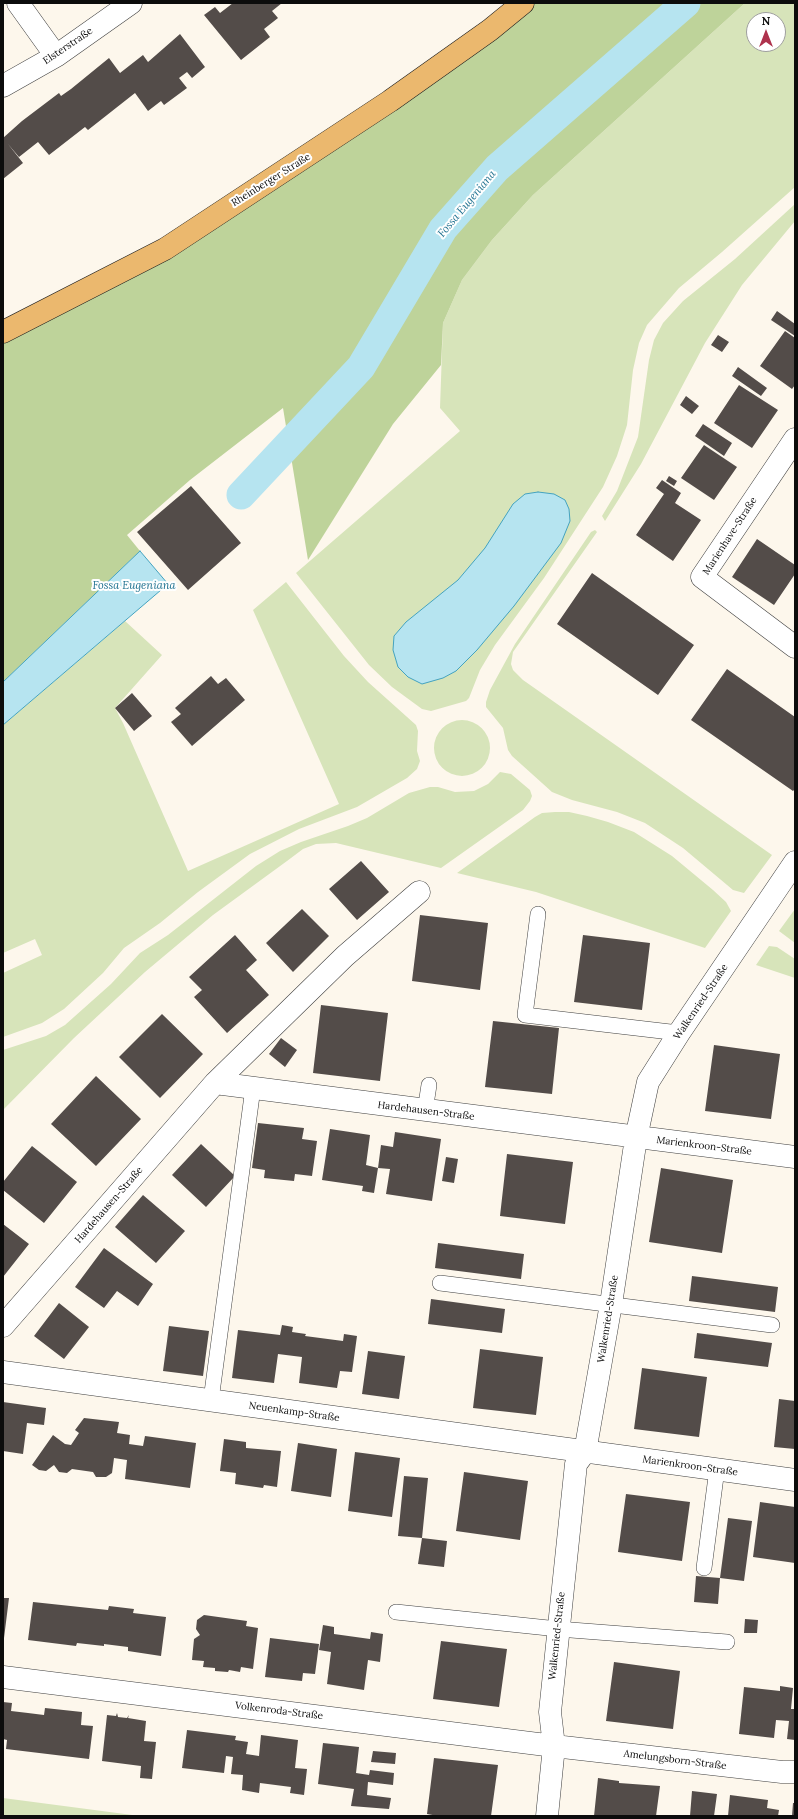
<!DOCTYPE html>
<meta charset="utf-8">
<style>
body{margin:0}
#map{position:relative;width:798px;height:1819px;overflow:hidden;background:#fdf7ec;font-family:Lora,serif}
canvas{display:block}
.frame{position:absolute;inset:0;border:4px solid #0c0c0c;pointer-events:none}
.north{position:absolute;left:746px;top:12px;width:40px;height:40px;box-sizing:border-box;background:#fff;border:1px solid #9e9e9e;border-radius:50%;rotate:0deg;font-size:11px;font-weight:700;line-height:16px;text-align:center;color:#0c0c0c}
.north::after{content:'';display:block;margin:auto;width:14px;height:18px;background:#ae324d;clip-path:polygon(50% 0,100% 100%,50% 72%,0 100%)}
</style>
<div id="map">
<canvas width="798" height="1819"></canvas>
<div class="frame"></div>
<div class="north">N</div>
</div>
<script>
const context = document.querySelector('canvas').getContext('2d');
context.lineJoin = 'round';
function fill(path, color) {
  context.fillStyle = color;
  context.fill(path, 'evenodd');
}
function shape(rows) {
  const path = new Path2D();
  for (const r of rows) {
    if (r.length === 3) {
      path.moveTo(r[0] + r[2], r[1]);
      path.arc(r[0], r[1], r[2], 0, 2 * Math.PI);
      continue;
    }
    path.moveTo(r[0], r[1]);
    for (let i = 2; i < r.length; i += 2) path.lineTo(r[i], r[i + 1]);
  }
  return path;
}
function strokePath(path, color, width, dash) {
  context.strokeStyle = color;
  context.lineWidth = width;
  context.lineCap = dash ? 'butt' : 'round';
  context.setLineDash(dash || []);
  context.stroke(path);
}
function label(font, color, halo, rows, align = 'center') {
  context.font = font + ' Lora,serif';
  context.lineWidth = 4;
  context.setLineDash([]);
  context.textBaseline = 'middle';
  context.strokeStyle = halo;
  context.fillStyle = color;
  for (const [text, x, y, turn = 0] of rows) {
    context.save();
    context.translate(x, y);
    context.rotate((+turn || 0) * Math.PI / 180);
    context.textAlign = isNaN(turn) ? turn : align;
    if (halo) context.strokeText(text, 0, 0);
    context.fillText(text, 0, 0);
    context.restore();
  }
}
fill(shape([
 [745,3,795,3,795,187,722,252,679,288,647,325,639,343,633,370,627,425,617,456,603,487,544,578,495,645,480,670,469,698,466,701,431,711,422,709,392,687,369,665,296,573,460,431,440,408,443,323,462,280,492,240,533,195],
 [754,20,778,20,778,44,754,44],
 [795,204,795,221,742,285,705,343,641,464,605,521,602,516,617,491,638,437,649,360,654,340,663,323,683,301,735,259],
 [595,530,597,532,513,652,511,664,513,670,523,680,772,855,744,893,733,890,683,848,645,823,617,812,572,800,552,792,512,756,508,750,503,728,486,707,486,702,490,690,515,644,591,532],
 [286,582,344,656,368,682,416,725,418,731,417,751,420,761,417,769,407,778,357,807,299,829,250,854,198,892,160,923,124,948,103,973,64,1009,42,1023,3,1037,3,973,42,955,35,939,3,953,3,725,125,621,162,655,115,708,123,723,188,871,339,804,253,610],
 [462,748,28],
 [500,772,511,774,530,790,532,796,530,801,523,810,441,868,336,843,316,844,303,849,287,861,213,915,145,972,74,1038,3,1110,3,1050,46,1036,65,1025,111,984,140,953,168,935,256,866,280,851,301,842,348,826,367,818,409,793,430,787,438,787,455,792,474,791,488,784],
 [555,812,569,812,587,816,608,822,634,832,672,856,713,890,726,902,731,911,705,948,536,892,457,873,535,817,542,813],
 [795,909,795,943,779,931],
 [769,946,777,947,795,959,795,978,756,965],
 [3,1798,140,1816,3,1816]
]), '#d7e4ba');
fill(shape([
 [522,3,745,3,533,195,492,240,462,280,443,323,441,365,393,424,308,560,283,408,190,480,127,535,140,551,3,682,3,332,165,249]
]), '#bed39a');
const water = shape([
 [538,492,554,494,565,500,569,509,570,521,561,543,514,606,477,650,456,671,443,678,422,684,408,677,398,667,393,650,394,636,406,622,458,580,485,548,513,504,525,494,538,492],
 [140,551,168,584,3,725,3,682,140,551]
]);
fill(water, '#b6e4f0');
strokePath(water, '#44a3c0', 1);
strokePath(shape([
 [241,495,361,367,443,229,497,168,686,3]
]), '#b6e4f0', 29);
fill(shape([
 [233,3,282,3,272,11,278,18,264,29,270,37,241,60,204,15,215,7,220,13],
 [180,34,205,67,192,78,187,72,179,78,187,88,164,105,161,101,148,111,135,93,88,130,85,127,49,155,38,142,19,157,8,144,23,163,3,179,3,138,22,121,59,93,61,96,71,89,109,58,120,73,143,55,148,62],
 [777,311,795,324,795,336,771,320],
 [785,331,795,338,795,385,792,389,760,366],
 [718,335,729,342,722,352,711,345],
 [738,367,767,388,761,396,732,376],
 [739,385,778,410,752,448,714,423],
 [686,396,699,406,692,414,680,405],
 [703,424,732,443,724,456,695,436],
 [704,445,737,467,714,500,681,478],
 [669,476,677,481,674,486,666,481],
 [662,480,681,493,675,503,701,520,673,561,636,535,664,494,656,488],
 [191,486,241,543,188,590,137,532],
 [757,539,795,565,795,574,774,605,732,577],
 [592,573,694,645,658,695,557,624],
 [727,669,795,717,795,789,793,791,691,720],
 [211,676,218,684,226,678,245,700,192,746,171,722,181,714,175,708],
 [132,693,152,716,134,731,115,708],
 [361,861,389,892,357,920,329,889],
 [302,909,329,936,293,972,266,943],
 [420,915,488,923,480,990,412,981],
 [235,935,257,960,246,970,269,995,227,1033,194,997,202,990,189,977],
 [583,935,650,943,642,1010,574,1002],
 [321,1005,388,1013,380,1081,313,1073],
 [162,1014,203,1054,160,1098,119,1057],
 [493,1021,559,1028,552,1094,485,1087],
 [281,1038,297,1050,285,1067,269,1054],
 [714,1045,780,1054,771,1119,705,1111],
 [96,1076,141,1119,96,1166,51,1124],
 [258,1123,304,1128,302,1139,317,1141,312,1176,295,1174,294,1181,264,1178,265,1170,252,1168],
 [330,1129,370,1135,366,1165,378,1168,374,1193,362,1191,363,1186,322,1180],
 [395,1132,441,1139,432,1201,386,1194,390,1169,378,1168,381,1145,393,1147],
 [201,1144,235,1176,206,1207,172,1175],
 [32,1146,77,1182,44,1223,3,1190,3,1182],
 [507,1154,573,1162,565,1224,500,1216],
 [446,1157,458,1159,454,1183,442,1181],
 [661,1168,733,1180,722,1253,649,1242],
 [143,1195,185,1231,156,1263,115,1227],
 [3,1224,29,1244,3,1277],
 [438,1243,524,1254,521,1279,435,1268],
 [104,1248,153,1284,138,1306,117,1291,104,1308,75,1287],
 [692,1276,778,1287,775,1312,689,1301],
 [431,1299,505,1309,502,1333,428,1324],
 [59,1303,89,1327,64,1359,34,1336],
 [282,1325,293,1327,292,1332,306,1334,305,1336,343,1341,344,1334,357,1336,352,1372,340,1371,337,1388,299,1383,302,1357,278,1354,274,1383,232,1378,238,1330,280,1335],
 [169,1326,209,1331,203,1376,163,1371],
 [697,1333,772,1343,768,1367,694,1358],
 [480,1349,543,1357,536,1415,473,1408],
 [368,1351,405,1356,399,1399,362,1394],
 [642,1368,707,1377,699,1437,634,1429],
 [779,1399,795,1401,795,1449,774,1447],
 [3,1402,46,1408,44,1425,27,1423,23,1454,3,1451],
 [84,1418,119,1422,117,1433,130,1435,129,1444,143,1446,145,1436,196,1443,190,1488,125,1479,127,1460,114,1458,112,1473,106,1477,96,1477,93,1472,72,1469,67,1473,59,1472,54,1465,46,1471,39,1470,32,1465,53,1435,65,1444,71,1445,79,1433,75,1430],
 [224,1439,246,1442,246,1448,281,1451,277,1487,264,1485,263,1488,235,1484,236,1473,220,1471],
 [298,1443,337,1449,331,1497,291,1491],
 [355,1452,400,1458,392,1517,348,1511],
 [464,1472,528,1481,520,1540,456,1531],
 [404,1476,428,1478,422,1538,398,1536],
 [626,1494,690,1502,682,1561,618,1552],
 [760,1502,795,1507,795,1563,753,1557],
 [728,1518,752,1521,744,1581,720,1578,718,1604,694,1602,696,1576,720,1578],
 [422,1538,447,1541,444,1567,418,1564],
 [3,1598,9,1598,4,1638,3,1638],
 [33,1602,108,1610,109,1606,134,1609,133,1613,166,1617,161,1656,128,1651,128,1647,104,1644,104,1646,77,1643,76,1646,28,1640],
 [204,1615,247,1621,246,1626,258,1628,253,1669,241,1667,240,1672,229,1670,228,1672,215,1671,215,1668,203,1667,204,1661,192,1660,194,1639,200,1635,196,1629,197,1620],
 [745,1619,758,1620,757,1633,744,1633],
 [323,1625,334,1627,334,1634,370,1639,371,1632,383,1634,380,1662,368,1660,364,1690,327,1684,331,1652,319,1650],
 [270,1638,319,1644,315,1674,303,1673,302,1681,265,1677],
 [441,1641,507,1649,499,1707,433,1699],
 [614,1662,680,1671,673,1729,606,1721],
 [780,1686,793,1688,791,1709,795,1709,795,1740,787,1739,789,1721,776,1720,774,1738,739,1734,744,1687,780,1691],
 [3,1702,12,1703,11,1711,28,1713,44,1715,45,1708,82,1712,81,1725,93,1726,89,1759,6,1749,7,1740,3,1739],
 [117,1713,118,1717,127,1718,129,1715,128,1718,146,1721,144,1741,156,1742,152,1779,140,1778,141,1766,102,1761,107,1715,116,1716],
 [187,1730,236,1736,235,1740,248,1742,246,1754,259,1756,261,1735,298,1740,295,1768,307,1769,304,1795,290,1793,291,1787,260,1783,259,1793,242,1790,243,1775,231,1774,233,1757,226,1756,224,1773,182,1768],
 [323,1743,359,1747,356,1773,369,1775,370,1770,394,1773,393,1785,368,1782,367,1795,391,1798,389,1809,351,1806,354,1789,318,1784],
 [373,1751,396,1753,395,1764,371,1762],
 [434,1758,498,1765,491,1816,438,1816,427,1814],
 [598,1778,619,1781,619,1783,660,1786,656,1816,594,1816],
 [692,1791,717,1794,714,1816,690,1816],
 [730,1795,768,1800,767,1808,779,1810,778,1816,728,1816],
 [793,1803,795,1803,795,1816,792,1816]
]), '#534c49');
const lane = shape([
 [538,914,525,1015,679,1033],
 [425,1111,429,1085],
 [440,1283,772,1325],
 [211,1400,253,1088],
 [704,1568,717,1469],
 [396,1612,558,1629,727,1642]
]);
const street = shape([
 [18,3,56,56],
 [3,86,56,56,131,3],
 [795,439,702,577,795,647],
 [215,1083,795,1157],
 [3,1326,215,1083,345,956,419,892],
 [3,1372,795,1480],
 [3,1677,554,1746,782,1772,795,1772],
 [547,1816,554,1746,550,1712,576,1464,585,1452,611,1304,636,1138,648,1082,679,1033,795,862]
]);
const primary = shape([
 [3,332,165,249,390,101,490,30,523,3]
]);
strokePath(lane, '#3f3f3f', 16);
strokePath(street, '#3f3f3f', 23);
strokePath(primary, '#1d1d1d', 23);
strokePath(lane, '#fff', 15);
strokePath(street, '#fff', 22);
strokePath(primary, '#ebb86e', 22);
label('10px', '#0c0c0c', '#fff', [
 ["Elsterstraße",68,46,-34],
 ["Rheinberger Straße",271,180,-32],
 ["Marienhave-Straße",730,536,-57],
 ["Walkenried-Straße",701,1002,-56],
 ["Hardehausen-Straße",426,1111,7],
 ["Marienkroon-Straße",704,1146,7],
 ["Hardehausen-Straße",109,1205,-49],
 ["Walkenried-Straße",608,1319,-81],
 ["Neuenkamp-Straße",294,1412,8],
 ["Marienkroon-Straße",690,1466,8],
 ["Walkenried-Straße",557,1636,-84],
 ["Volkenroda-Straße",279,1711,7],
 ["Amelungsborn-Straße",675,1760,7]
]);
label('italic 11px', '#227391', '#fff', [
 ["Fossa Eugeniana",467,204,-50],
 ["Fossa Eugeniana",134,586]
]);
</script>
